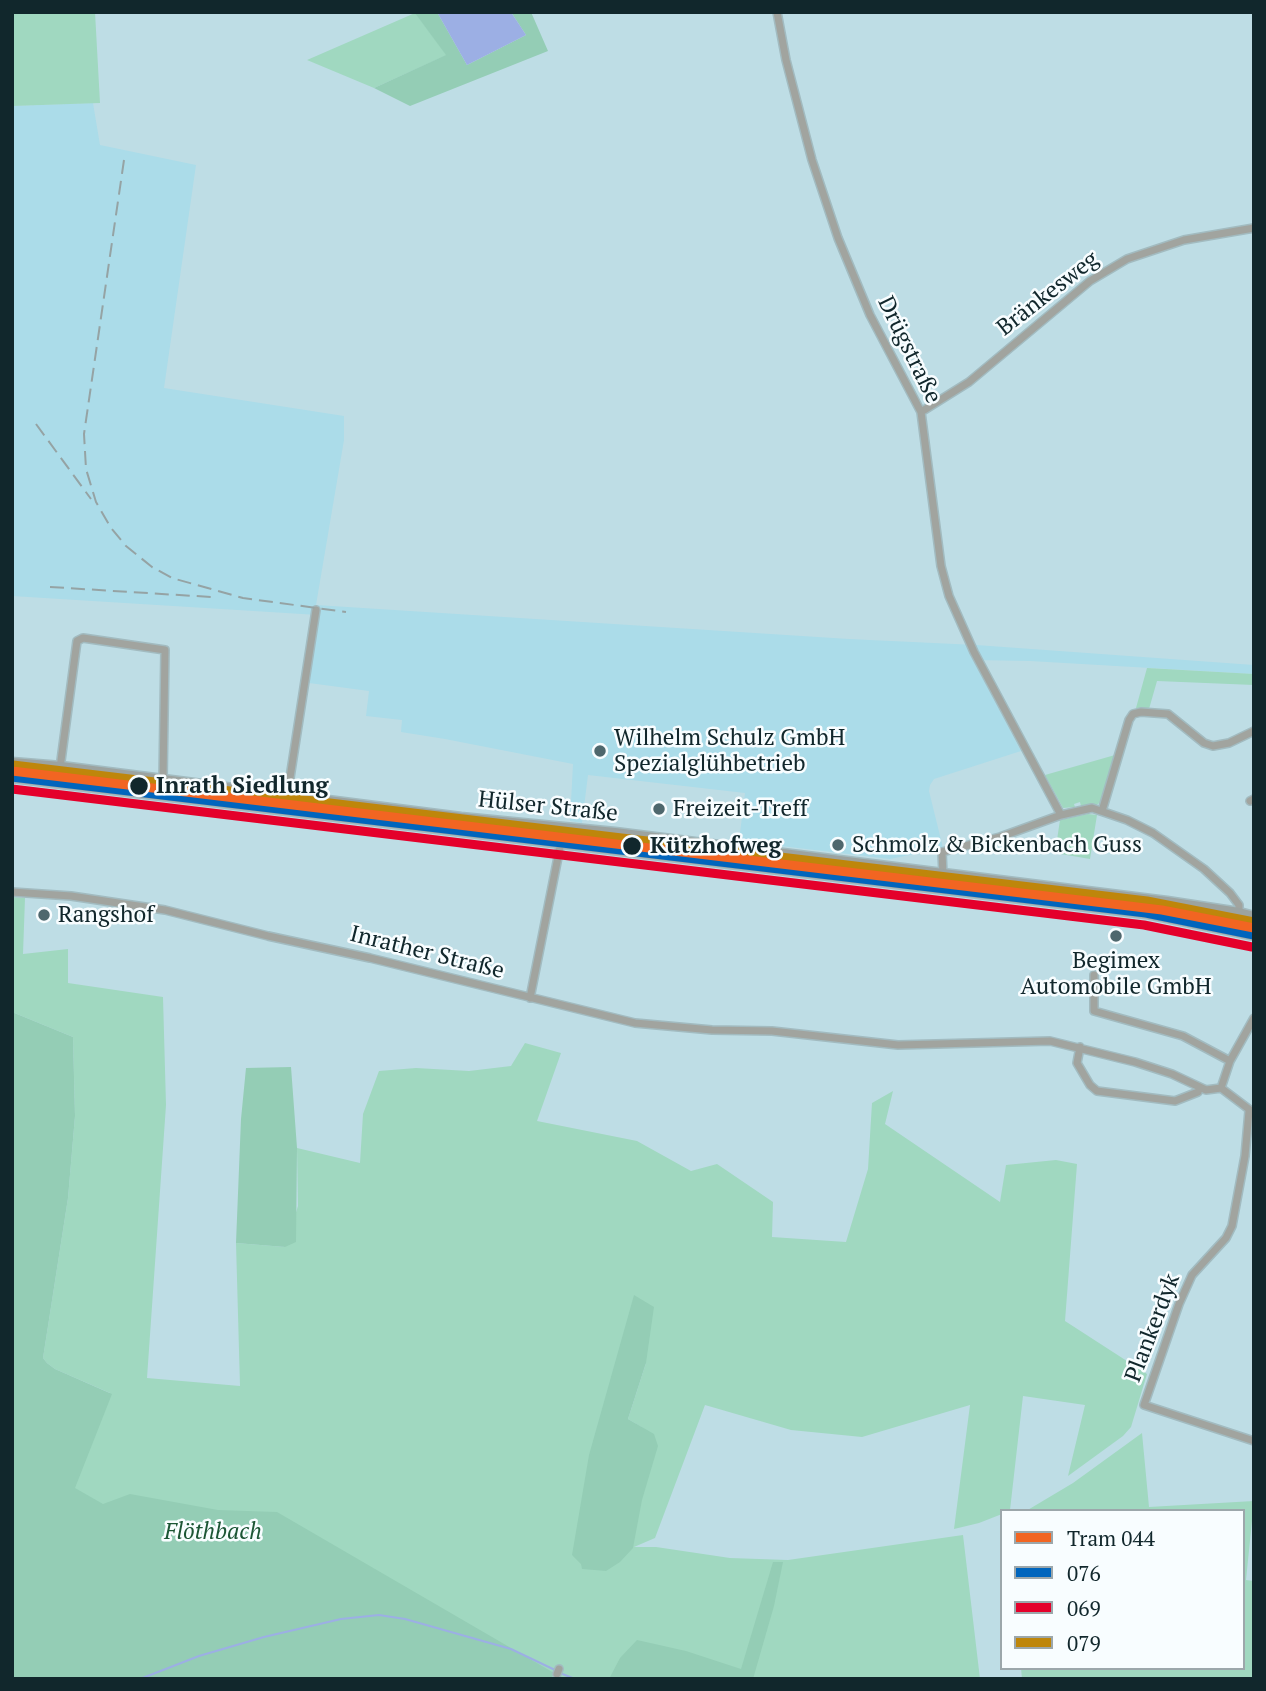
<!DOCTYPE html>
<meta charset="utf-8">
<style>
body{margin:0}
#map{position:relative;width:1266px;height:1691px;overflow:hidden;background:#bedde5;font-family:"PT Serif",serif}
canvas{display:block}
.frame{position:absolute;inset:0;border:14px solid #11272c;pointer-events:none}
.legend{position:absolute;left:1000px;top:1509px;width:245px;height:161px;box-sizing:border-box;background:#f8fdff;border:2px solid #9ca7ab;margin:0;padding:9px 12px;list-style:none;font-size:21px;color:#11272c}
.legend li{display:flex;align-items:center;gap:14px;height:35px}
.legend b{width:35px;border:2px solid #9ca7ab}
</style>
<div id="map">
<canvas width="1266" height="1691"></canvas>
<div class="frame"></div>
<ul class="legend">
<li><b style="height:9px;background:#f26522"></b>Tram 044</li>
<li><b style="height:9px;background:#0065bd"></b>076</li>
<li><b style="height:9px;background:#e4002b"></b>069</li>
<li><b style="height:9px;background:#be860b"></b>079</li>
</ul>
</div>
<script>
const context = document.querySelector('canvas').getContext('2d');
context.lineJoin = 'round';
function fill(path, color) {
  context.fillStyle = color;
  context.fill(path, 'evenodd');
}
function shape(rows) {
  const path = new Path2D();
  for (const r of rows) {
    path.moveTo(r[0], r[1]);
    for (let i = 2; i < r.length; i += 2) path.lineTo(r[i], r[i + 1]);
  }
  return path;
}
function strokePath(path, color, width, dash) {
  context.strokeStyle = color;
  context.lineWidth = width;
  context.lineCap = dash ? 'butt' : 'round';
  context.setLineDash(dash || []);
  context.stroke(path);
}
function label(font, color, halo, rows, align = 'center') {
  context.font = font + ' "PT Serif",serif';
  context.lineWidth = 5;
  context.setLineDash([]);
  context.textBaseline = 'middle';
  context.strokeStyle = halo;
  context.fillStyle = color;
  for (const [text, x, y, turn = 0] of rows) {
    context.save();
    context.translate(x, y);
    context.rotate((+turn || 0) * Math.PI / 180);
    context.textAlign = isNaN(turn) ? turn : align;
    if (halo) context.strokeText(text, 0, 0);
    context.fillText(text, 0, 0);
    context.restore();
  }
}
fill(shape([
 [93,103,100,145,196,165,164,388,344,416,344,440,316,605,849,639,976,645,1254,665,1254,674,1030,661,973,660,1021,751,934,779,930,785,929,791,943,848,890,859,739,841,745,793,588,775,582,823,570,821,573,764,445,739,401,732,402,720,366,716,369,691,309,683,318,615,12,596,12,106]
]), '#abdce9');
fill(shape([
 [12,12,95,12,100,103,12,106],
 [415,13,447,55,374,88,307,60],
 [1147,668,1254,674,1254,685,1157,681,1149,709,1136,708],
 [1115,755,1101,802,1095,806,1081,806,1080,802,1074,804,1075,807,1063,808,1045,775],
 [1088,814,1097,815,1090,859,1055,853,1060,820],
 [12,897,25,898,23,954,68,949,68,983,163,997,166,1105,147,1378,240,1386,236,1243,285,1247,298,1206,297,1148,360,1163,363,1114,379,1071,416,1068,469,1071,511,1066,525,1043,561,1053,537,1121,637,1141,691,1171,717,1164,773,1202,772,1237,846,1242,868,1169,872,1103,893,1091,885,1124,1000,1202,1006,1165,1056,1160,1077,1164,1065,1321,1147,1374,1131,1427,1123,1436,1068,1476,1085,1405,1023,1396,1010,1510,1002,1511,1002,1514,979,1523,954,1529,970,1405,862,1437,791,1430,705,1405,655,1538,634,1547,656,1547,730,1558,788,1560,963,1535,980,1679,12,1679,12,1599,110,1393,55,1369,47,1363,43,1358,68,1198,75,1116,73,1037,12,1012],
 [646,1363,628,1419,643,1428,611,1417],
 [1142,1433,1149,1507,1254,1501,1246,1580,1254,1581,1254,1679,1022,1679,1021,1668,1243,1668,1243,1511,1026,1511,1073,1483]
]), '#a0d8c0');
fill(shape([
 [414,12,437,12,467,65,526,35,511,12,531,12,548,51,410,106,374,88,446,55],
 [12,1012,73,1037,75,1116,68,1198,43,1358,47,1363,55,1369,112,1394,75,1488,103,1504,130,1494,218,1510,277,1512,554,1673,551,1679,12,1679],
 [291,1067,297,1148,296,1242,285,1247,236,1243,241,1119,246,1068],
 [634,1295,654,1307,646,1363,628,1419,654,1434,658,1446,642,1500,633,1548,620,1562,606,1571,582,1569,581,1564,572,1555,589,1455],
 [773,1562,783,1562,774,1606,753,1679,609,1679,620,1658,637,1640,686,1651,741,1669]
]), '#94cdb5');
fill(shape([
 [437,12,511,12,526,35,467,65]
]), '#9cafe4');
strokePath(shape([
 [560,1673,575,1679],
 [140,1679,199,1656,264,1637,341,1619,379,1615,405,1619,511,1649,555,1670]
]), '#9cafe4', 2);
const street = shape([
 [777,12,786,60,812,160,838,238,870,315,921,412,941,566,949,596,974,652,1061,815],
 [921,412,969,382,1090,281,1127,259,1184,240,1254,228],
 [58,783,77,641,83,638,165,650,163,780],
 [1250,801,1254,799],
 [285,810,316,610],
 [1102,811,1129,720,1133,714,1141,712,1168,714,1204,743,1213,746,1229,743,1254,731],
 [943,875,942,852,1000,837,1061,815,1092,808,1127,820,1153,833,1204,869,1230,893,1239,905,1239,913,1234,930],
 [12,892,71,896,165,910,268,936,370,958,635,1023,712,1030,772,1031,898,1045,1050,1041,1135,1062,1172,1074,1206,1090,1221,1088,1254,1113],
 [1094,975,1094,1011,1183,1036,1230,1061],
 [530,998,564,827],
 [1080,1047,1077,1063,1090,1085,1097,1091,1175,1101,1198,1092],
 [1221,1088,1230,1061,1254,1018],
 [1249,1111,1245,1156,1232,1226,1226,1238,1192,1275,1179,1304,1144,1405,1254,1441],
 [557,1674,559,1669]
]);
const secondary = shape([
 [12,763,61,767,461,818,615,833,1167,902,1239,913,1254,917],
 [12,777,1146,913,1254,935]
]);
strokePath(street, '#a2bbc0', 10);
strokePath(secondary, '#a2bbc0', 13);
strokePath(street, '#a1a49f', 7);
strokePath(secondary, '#9ca3a0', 10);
strokePath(shape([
 [124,160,84,434,86,469,96,502,111,528,126,546,152,567,172,578,243,598,346,612],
 [36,424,91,499],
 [50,587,211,597]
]), '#95a3a4', 2, [14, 7]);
strokePath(shape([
 [12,777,1146,913,1254,935]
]), '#0065bd', 9);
strokePath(shape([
 [12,789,1144,925,1252,947]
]), '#e4002b', 9);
strokePath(shape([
 [13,765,1147,901,1254,922]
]), '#be860b', 9);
strokePath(shape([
 [12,771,1162,910,1254,928]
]), '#f26522', 9);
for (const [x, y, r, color] of [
 [600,751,7,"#4e676d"],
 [139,786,10,"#11272c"],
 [659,809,7,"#4e676d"],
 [838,845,7,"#4e676d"],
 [632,846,10,"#11272c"],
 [44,915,7,"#4e676d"],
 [1116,936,7,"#4e676d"]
]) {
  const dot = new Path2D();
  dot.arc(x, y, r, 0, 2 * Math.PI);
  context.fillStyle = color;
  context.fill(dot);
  strokePath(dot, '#f8fdff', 2.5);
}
label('23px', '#11272c', '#f8fdff', [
 ["Bränkesweg",1048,294,-38],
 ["Drügstraße",909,350,64],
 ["Hülser Straße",548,807,6],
 ["Inrather Straße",427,953,14],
 ["Plankerdyk",1153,1328,-69]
]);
label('23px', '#11272c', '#f8fdff', [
 ["Wilhelm Schulz GmbH",614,738],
 ["Spezialglühbetrieb",614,764],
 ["Freizeit-Treff",673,809],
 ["Schmolz & Bickenbach Guss",852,845],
 ["Rangshof",58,915],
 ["Begimex",1116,961,"center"],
 ["Automobile GmbH",1116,987,"center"]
], 'left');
label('bold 23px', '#11272c', '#f8fdff', [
 ["Inrath Siedlung",156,786],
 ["Kützhofweg",650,846]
], 'left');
label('italic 23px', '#1c5635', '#f8fdff', [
 ["Flöthbach",213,1532]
]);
</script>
